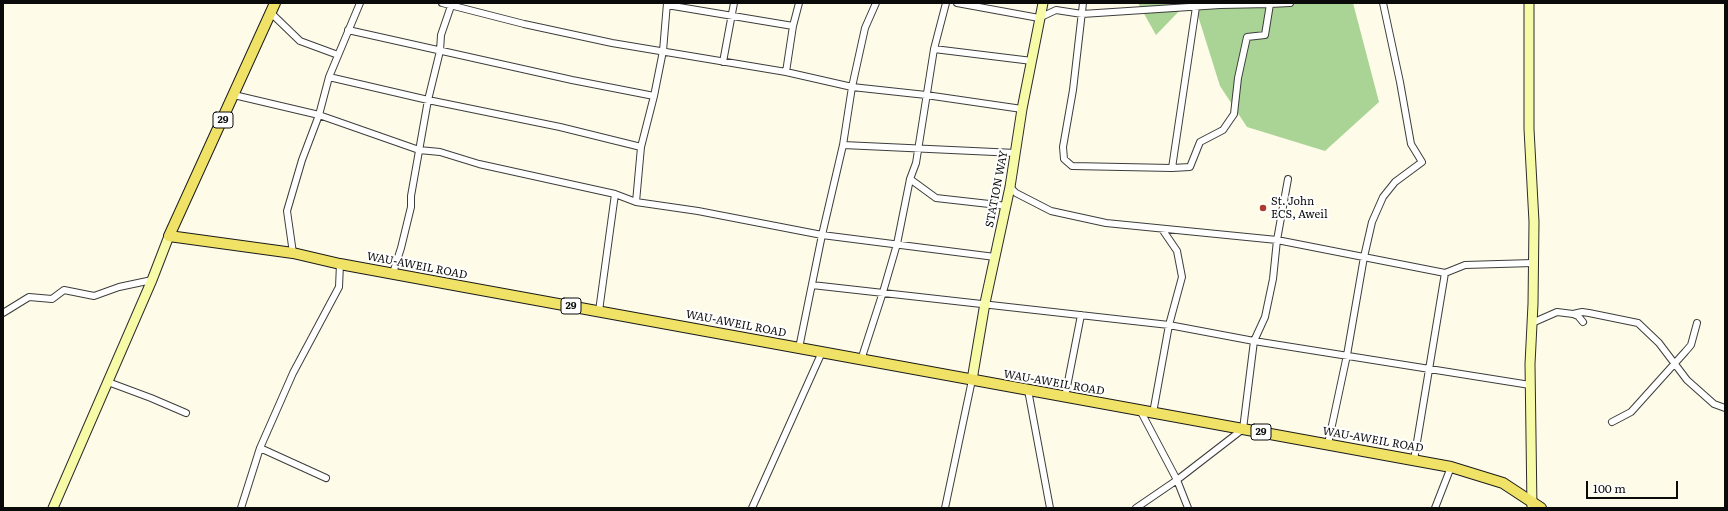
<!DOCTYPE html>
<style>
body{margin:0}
#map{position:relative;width:1728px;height:511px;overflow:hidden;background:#fefce8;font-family:Literata,serif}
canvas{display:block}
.frame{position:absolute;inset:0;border:4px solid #0a0a0a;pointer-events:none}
.scale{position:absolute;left:1586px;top:481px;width:92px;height:18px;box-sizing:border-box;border:2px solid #0a0a0a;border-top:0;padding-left:5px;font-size:12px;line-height:14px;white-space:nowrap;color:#0a0a0a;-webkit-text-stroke:3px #fff;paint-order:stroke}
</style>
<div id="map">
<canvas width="1728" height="511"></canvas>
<div class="frame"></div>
<div class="scale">100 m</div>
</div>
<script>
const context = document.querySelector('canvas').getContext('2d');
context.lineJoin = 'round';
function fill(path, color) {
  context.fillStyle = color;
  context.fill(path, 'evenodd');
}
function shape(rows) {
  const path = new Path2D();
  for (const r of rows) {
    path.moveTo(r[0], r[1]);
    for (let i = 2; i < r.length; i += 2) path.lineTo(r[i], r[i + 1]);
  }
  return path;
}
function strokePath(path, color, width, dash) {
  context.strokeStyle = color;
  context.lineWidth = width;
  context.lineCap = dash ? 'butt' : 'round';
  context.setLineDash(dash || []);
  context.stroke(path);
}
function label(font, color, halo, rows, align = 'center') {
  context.font = font + ' Literata,serif';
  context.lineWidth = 4;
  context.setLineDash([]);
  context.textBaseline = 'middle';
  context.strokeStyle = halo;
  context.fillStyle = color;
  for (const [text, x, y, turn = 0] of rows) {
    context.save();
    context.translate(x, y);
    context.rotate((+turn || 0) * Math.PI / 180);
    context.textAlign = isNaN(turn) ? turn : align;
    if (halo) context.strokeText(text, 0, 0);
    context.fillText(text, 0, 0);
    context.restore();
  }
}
fill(shape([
 [1138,3,1187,3,1156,35],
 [1194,3,1353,3,1379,102,1325,151,1247,127,1220,86]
]), '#a9d495');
const street = shape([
 [442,3,524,24,612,43,786,72,852,87,926,95,1022,109],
 [957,3,1039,18,1056,10,1082,14,1220,5,1270,4],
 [1083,3,1073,90,1063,147,1064,159,1072,166,1172,168,1196,7],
 [667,5,793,26],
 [271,13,300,41,338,55],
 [348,30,572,80,654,96],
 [934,49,1032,61],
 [723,62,734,3],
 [786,72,793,26,799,3],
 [329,77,428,100,560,127,641,147],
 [234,95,319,115,419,150,440,152,479,164,615,194,636,202,698,211,822,235,995,257],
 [843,145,1016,153],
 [1172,168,1190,167,1200,142,1223,130,1234,114,1238,78,1247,37,1265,35,1270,4,1290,3],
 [910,179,936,198,1007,206],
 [1010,187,1016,193,1051,211,1106,223,1277,240,1445,273,1465,265,1533,263],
 [636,202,641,147,654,96,663,51,667,3],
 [293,253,287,211,302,160,319,115,329,77,360,3],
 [393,273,401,248,411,207,411,196,428,100,440,51,441,35,452,3],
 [812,285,1169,325,1254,341,1530,385],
 [599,311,615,194],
 [3,313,29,297,52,299,64,290,94,296,119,287,152,280],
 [1573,314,1582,312,1589,313,1638,323,1659,343,1687,380,1714,404,1725,408],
 [1532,323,1557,312,1573,314,1578,316,1583,322],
 [799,348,822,235,843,145,852,87,865,28,876,3],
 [861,360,883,292,897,244,910,179,916,163,934,49,946,3],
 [108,382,151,398,186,413],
 [1028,390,1050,508],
 [1065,397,1081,315],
 [1153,413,1169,325,1182,277,1177,251,1162,229],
 [1612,422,1631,412,1685,352,1691,345,1697,323],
 [1328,444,1347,355,1364,257,1372,222,1383,197,1395,182,1422,162,1411,144,1400,82,1383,3],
 [260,448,326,478],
 [1414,460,1445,273],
 [241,508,260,448,293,373,339,287,340,264],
 [752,508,822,352],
 [945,508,972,380],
 [1136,508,1177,480,1140,410],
 [1188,508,1177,480,1243,429,1254,341,1265,317,1273,279,1277,240,1288,179],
 [1435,508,1451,467]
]);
const secondary = shape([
 [1529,3,1529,129,1534,222,1533,304,1530,364,1532,508],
 [972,380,985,303,1010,187,1022,109,1043,3],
 [53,508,152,280,169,236]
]);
const primary = shape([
 [275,3,169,236,293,253,340,264,465,287,1451,467,1503,483,1541,508]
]);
strokePath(street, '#3d3d3d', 8);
strokePath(secondary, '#2c2c2c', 11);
strokePath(primary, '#1b1b1b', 12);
strokePath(street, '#fff', 6);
strokePath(secondary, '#f7faa7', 9);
strokePath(primary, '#f0e266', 10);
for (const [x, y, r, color] of [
 [1263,208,4,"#b0382c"]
]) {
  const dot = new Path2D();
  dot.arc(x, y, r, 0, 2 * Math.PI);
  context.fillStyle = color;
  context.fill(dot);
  strokePath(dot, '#fff', 1.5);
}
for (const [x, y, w] of [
 [223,120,20],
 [571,306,20],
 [1261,432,20]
]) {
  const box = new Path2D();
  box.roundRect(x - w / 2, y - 8, w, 16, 3);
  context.fillStyle = '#fff';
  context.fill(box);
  strokePath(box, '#0a0a0a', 1);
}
label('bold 10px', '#0a0a0a', null, [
 ["29",223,120],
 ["29",571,306],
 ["29",1261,432]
]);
label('11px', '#0a0a0a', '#fff', [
 ["STATION WAY",997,189,-79],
 ["WAU-AWEIL ROAD",417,266,11],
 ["WAU-AWEIL ROAD",736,324,11],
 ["WAU-AWEIL ROAD",1054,383,10],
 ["WAU-AWEIL ROAD",1373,440,10]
]);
label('11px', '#0a0a0a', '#fff', [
 ["St. John",1271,202],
 ["ECS, Aweil",1271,215]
], 'left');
</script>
